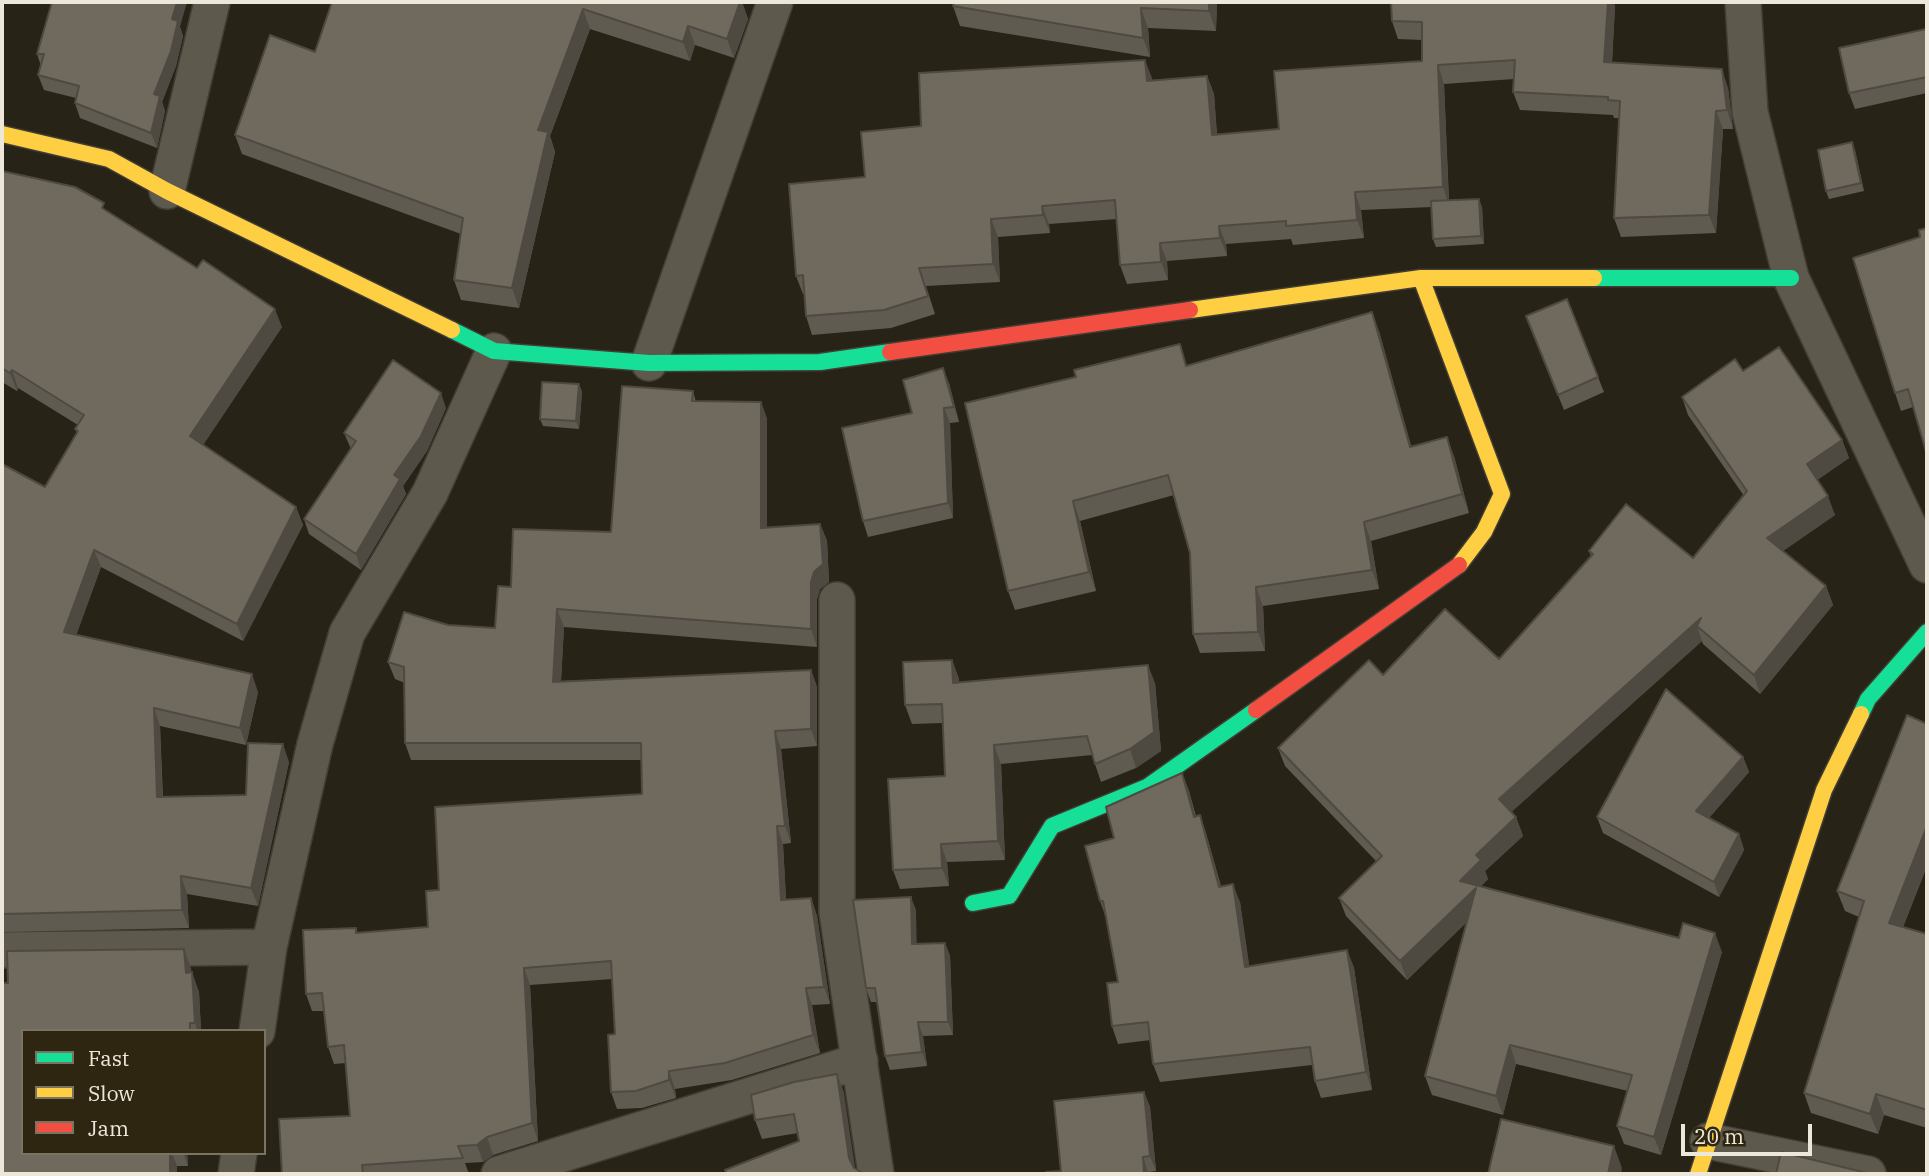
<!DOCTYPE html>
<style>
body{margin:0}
#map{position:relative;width:1929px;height:1176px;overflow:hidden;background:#282317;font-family:"IBM Plex Serif",serif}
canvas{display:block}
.frame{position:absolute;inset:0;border:4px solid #ede7da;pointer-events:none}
.legend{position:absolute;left:21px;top:1029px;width:245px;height:126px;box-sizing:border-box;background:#2e2611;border:2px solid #7a7361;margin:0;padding:9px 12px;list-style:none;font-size:21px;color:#ede7da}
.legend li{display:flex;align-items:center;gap:14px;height:35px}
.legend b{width:35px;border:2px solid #7a7361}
.scale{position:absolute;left:1681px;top:1124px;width:131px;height:32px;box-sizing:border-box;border:4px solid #ede7da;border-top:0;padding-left:9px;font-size:21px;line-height:24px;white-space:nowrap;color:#ede7da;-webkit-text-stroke:5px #2e2611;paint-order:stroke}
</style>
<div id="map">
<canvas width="1929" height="1176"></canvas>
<div class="frame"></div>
<ul class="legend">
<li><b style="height:9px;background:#16e098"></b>Fast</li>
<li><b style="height:9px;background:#ffcf43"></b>Slow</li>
<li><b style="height:9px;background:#f24e42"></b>Jam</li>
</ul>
<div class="scale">20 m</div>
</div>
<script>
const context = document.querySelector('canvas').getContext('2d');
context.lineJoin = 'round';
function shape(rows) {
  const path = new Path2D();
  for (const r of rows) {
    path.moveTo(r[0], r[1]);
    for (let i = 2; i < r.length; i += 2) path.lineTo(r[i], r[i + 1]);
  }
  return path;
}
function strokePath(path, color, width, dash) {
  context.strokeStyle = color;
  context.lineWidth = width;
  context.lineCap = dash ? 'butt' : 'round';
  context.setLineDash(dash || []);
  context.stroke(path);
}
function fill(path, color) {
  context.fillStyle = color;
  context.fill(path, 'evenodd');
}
const street = shape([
 [1743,2,1750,112,1791,278,1927,565],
 [167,191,212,2],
 [649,363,775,2],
 [837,600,837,912,876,1174],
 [2,950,269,947],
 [257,1031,269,947,315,744,347,633,430,493,494,351],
 [1708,1141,1868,1174],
 [236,1174,239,1153],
 [499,1174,860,1061]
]);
const fast = shape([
 [1594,278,1791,278],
 [452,330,494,351,649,363,820,362,890,352],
 [1861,714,1868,699,1927,632],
 [973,903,1009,896,1052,826,1147,787,1256,710]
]);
const slow = shape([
 [2,134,109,159,167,191,452,330],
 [1421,278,1502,494,1484,532,1459,565],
 [1190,310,1421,278,1594,278],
 [1698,1174,1824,790,1861,714]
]);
const jam = shape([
 [890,352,1190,310],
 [1256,710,1459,565]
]);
strokePath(street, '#423e34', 38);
strokePath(fast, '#423e34', 19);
strokePath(slow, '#423e34', 19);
strokePath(jam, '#423e34', 19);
strokePath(street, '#5d594d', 35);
strokePath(fast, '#16e098', 16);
strokePath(slow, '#ffcf43', 16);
strokePath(jam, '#f24e42', 16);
fill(shape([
 [332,2,742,2,748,19,734,58,695,45,690,61,590,29,550,136,555,152,519,308,461,300,454,280,461,234,242,154,235,135,315,52],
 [1217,2,1216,31,1148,28,1150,57,960,26,953,6],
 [1615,6,1612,62,1728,88,1733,129,1723,129,1716,233,1621,237,1614,218,1619,118,1614,118,1613,115,1520,110,1513,92,1514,79,1444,84,1449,200,1482,207,1484,244,1436,247,1433,239,1432,207,1361,210,1364,238,1293,245,1291,239,1226,244,1227,256,1167,261,1168,280,1127,284,1120,265,1117,219,1049,224,1050,233,998,237,1000,282,926,286,935,314,891,328,812,335,806,316,804,294,803,294,796,276,865,177,921,126,1152,78,1152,80,1207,76,1214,94,1217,134,1279,129,1422,61,1422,40,1398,39,1392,21],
 [180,27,183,36,176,66,162,102,165,111,157,148,80,118,75,103,76,98,44,90,38,75,41,66,37,54],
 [1927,32,1927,93,1855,109,1849,93],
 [1855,150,1864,191,1829,199,1826,191],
 [2,171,108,212,282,327,203,445,296,507,303,525,243,641,101,567,76,635,258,692,246,745,160,726,163,797,246,795,289,762,258,906,187,894,189,928,2,932,2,464,45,487,77,433,75,429,78,425,18,388,17,391,2,382],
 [1920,237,1913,407,1901,411,1895,393],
 [1526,316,1598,377,1604,392,1564,410],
 [1379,331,1411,447,1454,456,1469,513,1371,541,1379,589,1263,606,1265,651,1200,653,1193,634,1190,553,1174,495,1080,521,1096,591,1015,610,1008,591,965,403,1187,365],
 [1743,371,1842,440,1849,458,1817,480,1835,515,1783,551,1826,586,1833,605,1760,694,1703,644,1702,641,1511,812,1516,817,1523,836,1485,871,1488,879,1481,886,1722,952,1661,1155,1624,1144,1617,1126,1628,1091,1516,1064,1503,1115,1432,1095,1425,1076,1467,922,1407,980,1346,916,1339,898,1376,861,1285,766,1278,748,1383,675,1499,659,1591,556,1589,551,1693,558,1744,496,1688,415,1682,397],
 [949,383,959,422,950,423,953,518,868,537,863,521,912,413],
 [579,384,582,392,579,429,543,426,540,419],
 [693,391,696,402,761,402,767,419,767,527,820,524,827,541,829,582,820,589,817,599,817,647,564,627,561,681,811,670,817,687,817,746,781,749,791,843,783,844,786,900,811,898,817,916,830,1004,812,1005,820,1053,732,1080,675,1089,676,1098,642,1108,617,1109,611,1092,615,1034,612,979,530,985,538,1141,493,1155,483,1162,465,1163,469,1174,282,1174,350,1116,346,1063,334,1064,328,1047,324,1011,312,1011,306,994,356,928,358,933,428,927,439,890,642,794,641,760,411,760,405,743,405,683,395,679,388,662,448,625,495,628,511,587,611,532],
 [446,408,427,451,403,486,406,494,361,570,309,534,304,519,351,449,344,433],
 [952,660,959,679,959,682,1155,683,1161,751,1136,768,1101,782,1092,755,1001,764,1005,860,947,862,949,886,900,889,893,870,945,776,943,723,912,724,905,705],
 [1927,724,1927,866,1903,927,1927,934,1927,1128,1884,1115,1878,1134,1811,1113,1804,1093,1859,917,1845,911,1837,891],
 [1743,757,1749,772,1709,818,1739,834,1744,850,1719,897,1603,833,1597,817],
 [1182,773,1189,791,1196,816,1200,815,1206,833,1221,886,1240,902,1249,966,1347,950,1354,968,1372,1090,1321,1098,1315,1081,1312,1065,1160,1082,1153,1064,1151,1040,1118,1044,1112,1026,1118,982,1106,918,1100,901,1114,838],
 [916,910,916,944,945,943,950,956,953,1035,923,1036,927,1066,890,1070,885,1056,877,1002,871,1002,866,988],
 [191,968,191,973,199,992,201,1031,23,1031,23,1153,187,1153,188,1166,177,1166,177,1174,2,1174,8,983],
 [837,1074,844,1093,799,1141,798,1133,762,1139,755,1120],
 [1144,1092,1150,1107,1156,1171,1148,1172,1148,1174,1046,1174,1061,1171]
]), '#605b51');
fill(shape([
 [177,2,187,2,180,27,183,36,176,66,162,102,165,111,157,148,151,133,154,94],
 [740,2,742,2,748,19,734,58,727,39],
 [1209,2,1217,2,1216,31,1209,11],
 [1608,2,1614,2,1615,6,1611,80,1604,62],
 [1141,8,1148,28,1150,57,1143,38],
 [583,9,590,29,550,136,555,152,519,308,512,288,538,130],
 [688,26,695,45,690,61,683,42],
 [1145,60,1152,78,1154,99,1147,81],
 [1438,65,1444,84,1449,206,1443,187],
 [1722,69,1728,88,1733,129,1727,110],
 [1207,76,1214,94,1218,153,1212,135],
 [1716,111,1723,129,1716,233,1709,215],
 [1852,142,1855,150,1864,191,1861,183],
 [1355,192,1361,210,1364,238,1357,220],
 [1479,199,1482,207,1484,244,1481,236],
 [1042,206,1049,224,1050,233,1043,215],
 [991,219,998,237,1000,282,993,264],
 [1219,226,1226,244,1227,256,1220,238],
 [1160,243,1167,261,1168,280,1161,262],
 [275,309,282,327,197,454,190,436],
 [1372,312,1379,331,1417,466,1410,447],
 [943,368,949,383,959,422,954,407],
 [12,370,18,388,17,391,10,373],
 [579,384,582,392,579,429,576,421],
 [441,393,446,408,427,451,403,486,406,494,361,570,356,554,394,475],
 [761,402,767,419,767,545,761,528],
 [944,408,950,423,953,518,948,503],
 [1447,437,1454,456,1469,513,1462,494],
 [1842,440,1849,458,1813,483,1807,464],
 [1828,496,1835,515,1774,557,1767,538],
 [1073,501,1080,521,1096,591,1089,572],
 [296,507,303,525,243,641,237,624],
 [1364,522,1371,541,1379,589,1372,570],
 [820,524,827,541,829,582,820,589,817,599,817,647,811,629,811,582],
 [94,550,101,567,71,650,64,632],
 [1826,586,1833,605,1760,694,1754,675],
 [1256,587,1263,606,1265,651,1258,632],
 [557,609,564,627,560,699,553,682],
 [1701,618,1697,626,1702,641,1506,817,1499,799],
 [952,660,959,679,960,701,953,683],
 [1148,665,1155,683,1161,751,1136,768,1130,749],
 [811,670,817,687,817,746,811,729],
 [252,674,258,692,246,745,240,728],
 [154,708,160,726,163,815,157,797],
 [775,731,781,749,791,843,785,826],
 [283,744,289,762,258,906,251,888],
 [994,745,1001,764,1005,860,998,841],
 [1743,757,1749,772,1702,826,1696,811],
 [1182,773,1189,791,1200,835,1194,817],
 [1200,815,1206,833,1225,904,1219,887],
 [1516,817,1523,836,1485,871,1488,879,1477,890,1483,906,1407,980,1400,961,1460,881,1476,855],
 [777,826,783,844,787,917,781,900],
 [1927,826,1927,866,1897,943,1889,923],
 [1739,834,1744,850,1719,897,1714,882],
 [941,844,947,862,949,886,942,868],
 [181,876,187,894,189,928,182,910],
 [1233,884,1240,902,1252,984,1245,967],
 [911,897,916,910,917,958,912,944],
 [811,898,817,916,830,1004,824,987],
 [1715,933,1722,952,1661,1155,1654,1137],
 [945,943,950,956,953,1035,948,1022],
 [184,949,191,968,193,992,186,973],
 [1347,950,1354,968,1372,1090,1366,1072],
 [524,968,530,985,538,1141,532,1123],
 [192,972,199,992,201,1031,197,1031,195,1023],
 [806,988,812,1005,820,1053,813,1035],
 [918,1022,923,1036,927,1066,922,1052],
 [1510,1045,1516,1064,1503,1115,1496,1096],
 [669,1071,675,1089,676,1098,669,1080],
 [837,1074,844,1093,856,1174,849,1158],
 [1144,1092,1150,1107,1156,1171,1150,1156],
 [1876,1094,1884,1115,1878,1134,1870,1114],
 [487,1137,493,1155,483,1162,477,1145],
 [1614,1146,1622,1168,1621,1174,1608,1174],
 [170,1153,172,1153,177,1166,177,1174,170,1174],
 [183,1153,187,1153,188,1166],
 [1143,1157,1148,1172,1148,1174,1144,1174]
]), '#4e4a42');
const building = shape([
 [52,2,177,2,172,19,178,21,171,51,154,94,160,96,151,133,75,103,79,86,38,75,44,54,37,54,52,2],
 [332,2,740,2,727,39,688,26,683,42,583,9,538,130,548,132,512,288,454,280,463,218,235,135,270,35,315,52,332,2],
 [954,2,1209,2,1209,11,1141,8,1143,38,953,6,954,2],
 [1391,2,1608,2,1604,62,1722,69,1727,110,1716,111,1709,215,1614,218,1620,101,1608,100,1608,97,1513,92,1515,60,1438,65,1443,187,1355,192,1357,220,1286,226,1286,221,1219,226,1220,238,1160,243,1161,262,1120,265,1115,200,1042,206,1043,215,991,219,993,264,919,268,928,296,884,310,806,316,803,275,796,276,789,184,865,177,861,132,921,126,919,73,1145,60,1147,81,1207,76,1212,135,1279,129,1274,71,1422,61,1422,22,1392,21,1391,2],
 [1926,29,1927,34,1927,77,1849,93,1839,48,1926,29],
 [1852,142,1861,183,1826,191,1818,150,1852,142],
 [2,171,75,187,104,203,102,208,197,268,203,260,275,309,190,436,296,507,237,624,94,550,64,632,252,674,240,728,154,708,157,797,246,795,248,743,283,744,251,888,181,876,182,910,2,914,2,464,45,487,78,431,75,429,84,415,12,370,10,373,2,368,2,171],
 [1479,199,1481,236,1433,239,1431,201,1479,199],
 [1927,228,1927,455,1908,389,1895,393,1853,258,1920,237,1919,230,1927,228],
 [1567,299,1598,377,1558,395,1526,316,1567,299],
 [1372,312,1410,447,1447,437,1462,494,1364,522,1372,570,1256,587,1258,632,1193,634,1190,553,1168,475,1073,501,1089,572,1008,591,965,403,1076,377,1074,370,1180,344,1186,366,1372,312],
 [1779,347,1842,440,1807,464,1828,496,1767,538,1826,586,1754,675,1697,626,1701,618,1499,799,1516,817,1476,855,1481,860,1460,881,1679,938,1683,923,1715,933,1654,1137,1617,1126,1632,1075,1510,1045,1496,1096,1425,1076,1476,888,1400,961,1339,898,1382,856,1278,748,1369,660,1383,675,1445,609,1499,659,1593,554,1589,551,1626,504,1693,558,1747,491,1682,397,1735,359,1743,371,1779,347],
 [393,360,441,393,421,436,394,475,400,479,356,554,304,519,356,441,344,433,393,360],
 [943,368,954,407,944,408,948,503,863,521,842,428,912,413,903,380,943,368],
 [542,382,579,384,576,421,540,419,542,382],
 [622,386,693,391,692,401,761,402,761,528,820,524,823,564,814,572,811,582,811,629,557,609,553,682,811,670,811,729,775,731,785,826,777,826,781,900,811,898,824,987,806,988,813,1035,725,1063,669,1071,669,1080,636,1091,611,1092,608,1035,615,1034,611,961,524,968,532,1123,487,1137,477,1145,458,1146,463,1158,362,1165,363,1174,282,1174,279,1119,350,1116,344,1045,328,1047,322,993,306,994,303,930,356,928,356,933,428,927,426,891,439,890,435,807,642,794,641,743,405,743,404,667,388,662,404,612,448,625,495,628,498,586,511,587,513,529,611,532,622,386],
 [952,660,953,683,1148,665,1154,732,1130,749,1095,764,1087,736,994,745,998,841,941,844,942,868,893,870,888,779,945,776,942,704,905,705,903,662,952,660],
 [1666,689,1743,757,1696,811,1739,834,1714,882,1597,817,1666,689],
 [1907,715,1927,724,1927,826,1889,923,1927,934,1927,1110,1876,1094,1870,1114,1804,1093,1864,901,1837,891,1907,715],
 [1182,773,1194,817,1200,815,1219,887,1233,884,1245,967,1347,950,1366,1072,1315,1081,1310,1047,1153,1064,1148,1022,1112,1026,1107,983,1118,982,1103,901,1100,901,1085,846,1114,838,1106,807,1182,773],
 [911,897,912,944,945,943,948,1022,918,1022,922,1052,885,1056,875,988,866,988,853,900,911,897],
 [184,949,186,973,192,972,195,1023,190,1023,190,1031,23,1031,23,1153,170,1153,170,1174,2,1174,2,983,8,983,7,951,184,949],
 [837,1074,849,1158,854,1168,864,1174,727,1174,725,1170,799,1141,794,1114,755,1120,751,1095,794,1082,837,1074],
 [1144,1092,1150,1156,1143,1157,1144,1174,1046,1174,1046,1172,1061,1171,1054,1101,1144,1092],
 [1501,1119,1614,1146,1608,1174,1488,1174,1501,1119],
 [1781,1152,1871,1174,1776,1174,1781,1152]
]);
fill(building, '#706a5e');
strokePath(building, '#4e4a42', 2);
</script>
